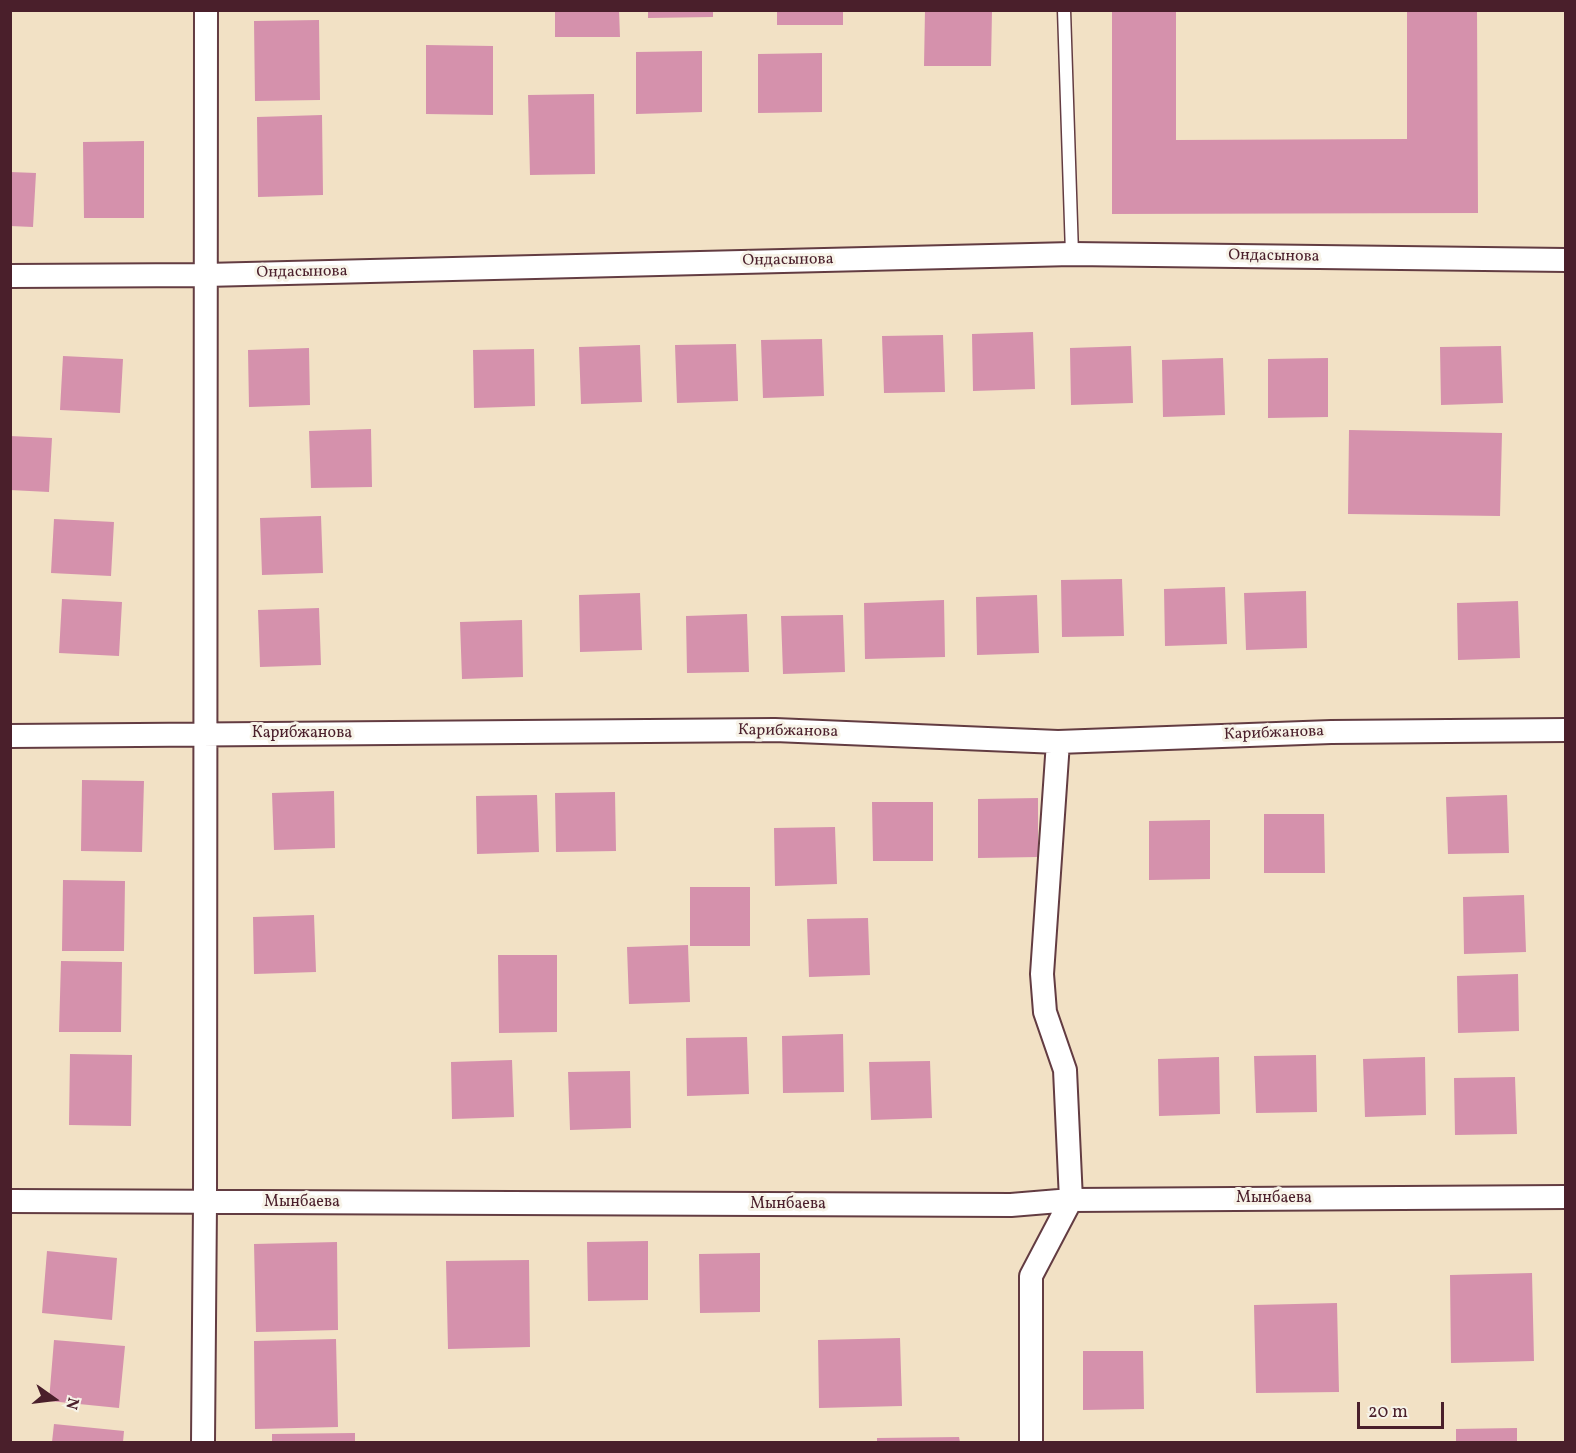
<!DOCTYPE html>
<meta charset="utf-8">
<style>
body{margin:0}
#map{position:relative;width:1576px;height:1453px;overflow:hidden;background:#f2e1c5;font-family:Vollkorn,serif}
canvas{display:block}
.frame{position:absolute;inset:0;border:12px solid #4a1f2b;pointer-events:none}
.north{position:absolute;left:24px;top:1369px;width:60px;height:60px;-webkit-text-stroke:4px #f7f3e8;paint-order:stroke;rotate:104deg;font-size:16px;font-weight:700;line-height:24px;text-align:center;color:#4a1f2b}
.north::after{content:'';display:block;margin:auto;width:21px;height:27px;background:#4a1f2b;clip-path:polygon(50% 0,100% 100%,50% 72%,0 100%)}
.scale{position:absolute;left:1357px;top:1402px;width:87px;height:27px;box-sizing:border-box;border:3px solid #4a1f2b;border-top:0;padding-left:8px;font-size:18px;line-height:21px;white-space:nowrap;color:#4a1f2b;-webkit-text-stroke:4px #f7f3e8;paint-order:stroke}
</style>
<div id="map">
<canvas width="1576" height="1453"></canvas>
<div class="frame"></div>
<div class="north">N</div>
<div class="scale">20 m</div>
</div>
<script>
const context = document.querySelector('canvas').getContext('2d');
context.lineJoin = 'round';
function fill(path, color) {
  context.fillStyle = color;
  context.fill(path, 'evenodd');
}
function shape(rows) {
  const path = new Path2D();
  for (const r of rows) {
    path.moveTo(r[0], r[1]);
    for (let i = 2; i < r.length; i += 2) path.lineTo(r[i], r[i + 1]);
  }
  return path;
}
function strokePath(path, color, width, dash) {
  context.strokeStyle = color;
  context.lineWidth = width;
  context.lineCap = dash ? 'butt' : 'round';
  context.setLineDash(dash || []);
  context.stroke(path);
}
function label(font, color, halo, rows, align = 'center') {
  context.font = font + ' Vollkorn,serif';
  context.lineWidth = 6;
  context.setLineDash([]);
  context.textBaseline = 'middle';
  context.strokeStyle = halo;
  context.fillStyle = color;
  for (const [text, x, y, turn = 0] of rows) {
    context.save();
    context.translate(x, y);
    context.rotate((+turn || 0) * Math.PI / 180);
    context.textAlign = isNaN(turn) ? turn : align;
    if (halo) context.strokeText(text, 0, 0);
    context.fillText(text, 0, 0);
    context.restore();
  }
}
fill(shape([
 [555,10,619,10,620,37,555,37],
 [648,10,713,10,713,17,648,18],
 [777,10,843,10,843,25,777,25],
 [925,10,992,10,991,66,924,66],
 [1112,10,1176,10,1176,140,1407,139,1407,10,1477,10,1478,213,1112,214],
 [319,20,320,100,255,101,254,21],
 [426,45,493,46,493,115,426,114],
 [702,51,702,112,636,114,636,52],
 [822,53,822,112,758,113,758,54],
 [594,94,595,174,530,175,528,95],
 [322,115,323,195,258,197,257,117],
 [144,141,144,218,84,218,83,142],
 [10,172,36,173,33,227,10,226],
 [1033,332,1035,389,973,391,972,334],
 [943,335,945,392,884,393,882,336],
 [822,339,824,396,763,398,761,340],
 [736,344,738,401,677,403,675,345],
 [640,345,642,402,581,404,579,347],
 [1131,346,1133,403,1071,405,1070,348],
 [1501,346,1503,403,1441,405,1440,347],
 [309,348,310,405,249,407,248,350],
 [534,349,535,406,474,408,473,350],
 [63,356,123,359,120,413,60,410],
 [1223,358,1225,415,1163,417,1162,360],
 [1328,358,1328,417,1268,418,1268,359],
 [371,429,372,487,311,488,309,431],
 [1349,430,1502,433,1500,516,1348,514],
 [10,436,52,438,49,492,10,490],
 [321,516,323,573,262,575,260,518],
 [54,519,114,522,111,576,51,573],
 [1122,579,1124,636,1062,637,1061,580],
 [1225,587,1227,644,1165,646,1164,589],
 [1306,591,1307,648,1246,650,1244,593],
 [640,593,642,650,580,652,579,595],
 [1037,595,1039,653,977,655,976,597],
 [62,599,122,602,119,656,59,653],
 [944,600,945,657,865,659,864,603],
 [1518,601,1520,658,1458,660,1457,603],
 [319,608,321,665,260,667,258,610],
 [747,614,749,672,687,673,686,616],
 [843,615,845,672,783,674,781,616],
 [522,620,523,677,462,679,460,622],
 [82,780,144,781,142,852,81,851],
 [334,791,335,848,274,850,272,793],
 [615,792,616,851,556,852,555,793],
 [537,795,539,852,477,854,476,796],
 [1507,795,1509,853,1448,854,1446,797],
 [1038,798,1038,857,978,858,978,799],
 [872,802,933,802,933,861,873,861],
 [1264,814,1324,814,1325,873,1264,873],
 [1210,820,1210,879,1149,880,1149,821],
 [835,827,837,884,775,886,774,828],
 [63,880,125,881,124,951,62,951],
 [690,887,750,887,750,946,690,946],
 [1524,895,1526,952,1464,954,1463,897],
 [314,915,316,972,254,974,253,917],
 [868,918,870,975,809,977,807,919],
 [688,945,690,1002,629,1004,627,947],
 [498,955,557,955,557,1032,499,1033],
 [61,961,122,962,121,1032,59,1032],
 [1518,974,1519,1031,1458,1033,1457,976],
 [843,1034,844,1092,783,1093,782,1036],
 [747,1037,749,1094,687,1096,686,1038],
 [70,1054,132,1055,131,1126,69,1125],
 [1316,1055,1317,1112,1256,1113,1254,1056],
 [1219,1057,1220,1114,1159,1116,1158,1059],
 [1425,1057,1426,1115,1365,1117,1363,1059],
 [512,1060,514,1117,452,1119,451,1062],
 [930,1061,932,1118,871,1120,869,1062],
 [630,1071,631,1128,570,1130,568,1072],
 [1515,1077,1517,1134,1455,1135,1454,1078],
 [648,1241,648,1300,588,1301,587,1242],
 [337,1242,338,1330,256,1332,254,1244],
 [47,1251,117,1258,112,1320,42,1313],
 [760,1253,760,1312,700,1313,699,1254],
 [529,1260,530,1347,448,1349,446,1261],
 [1532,1273,1534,1361,1451,1363,1450,1275],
 [1337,1303,1339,1392,1256,1393,1254,1305],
 [900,1338,902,1406,819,1408,818,1340],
 [336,1339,338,1427,255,1429,254,1341],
 [54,1340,125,1346,119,1408,49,1401],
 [1083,1351,1143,1351,1144,1409,1083,1410],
 [54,1424,124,1431,123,1442,52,1442],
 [1517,1428,1517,1442,1456,1442,1456,1429],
 [355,1433,355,1442,272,1442,272,1434],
 [959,1437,960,1442,877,1442,877,1438]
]), '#d591ac');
const service = shape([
 [1064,10,1072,254]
]);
const minor = shape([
 [10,276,205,275,1072,254,1566,260],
 [10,736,775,730,1058,742,1331,732,1566,730],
 [10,1201,1011,1205,1071,1200,1566,1197],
 [203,1442,205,1203,206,10],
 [1031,1442,1031,1276,1071,1200,1065,1070,1045,1012,1042,974,1058,742]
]);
strokePath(service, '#633c42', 15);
strokePath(minor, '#633c42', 26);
strokePath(service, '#fff', 12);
strokePath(minor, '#fff', 22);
label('16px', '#4a1f2b', '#f7f3e8', [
 ["Ондасынова",1274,257,1],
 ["Ондасынова",788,261,-1],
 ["Ондасынова",302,273,-1],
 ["Карибжанова",788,732,1],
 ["Карибжанова",302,734],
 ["Карибжанова",1274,734,-2],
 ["Мынбаева",1274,1199],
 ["Мынбаева",302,1203],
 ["Мынбаева",788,1205]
]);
</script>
